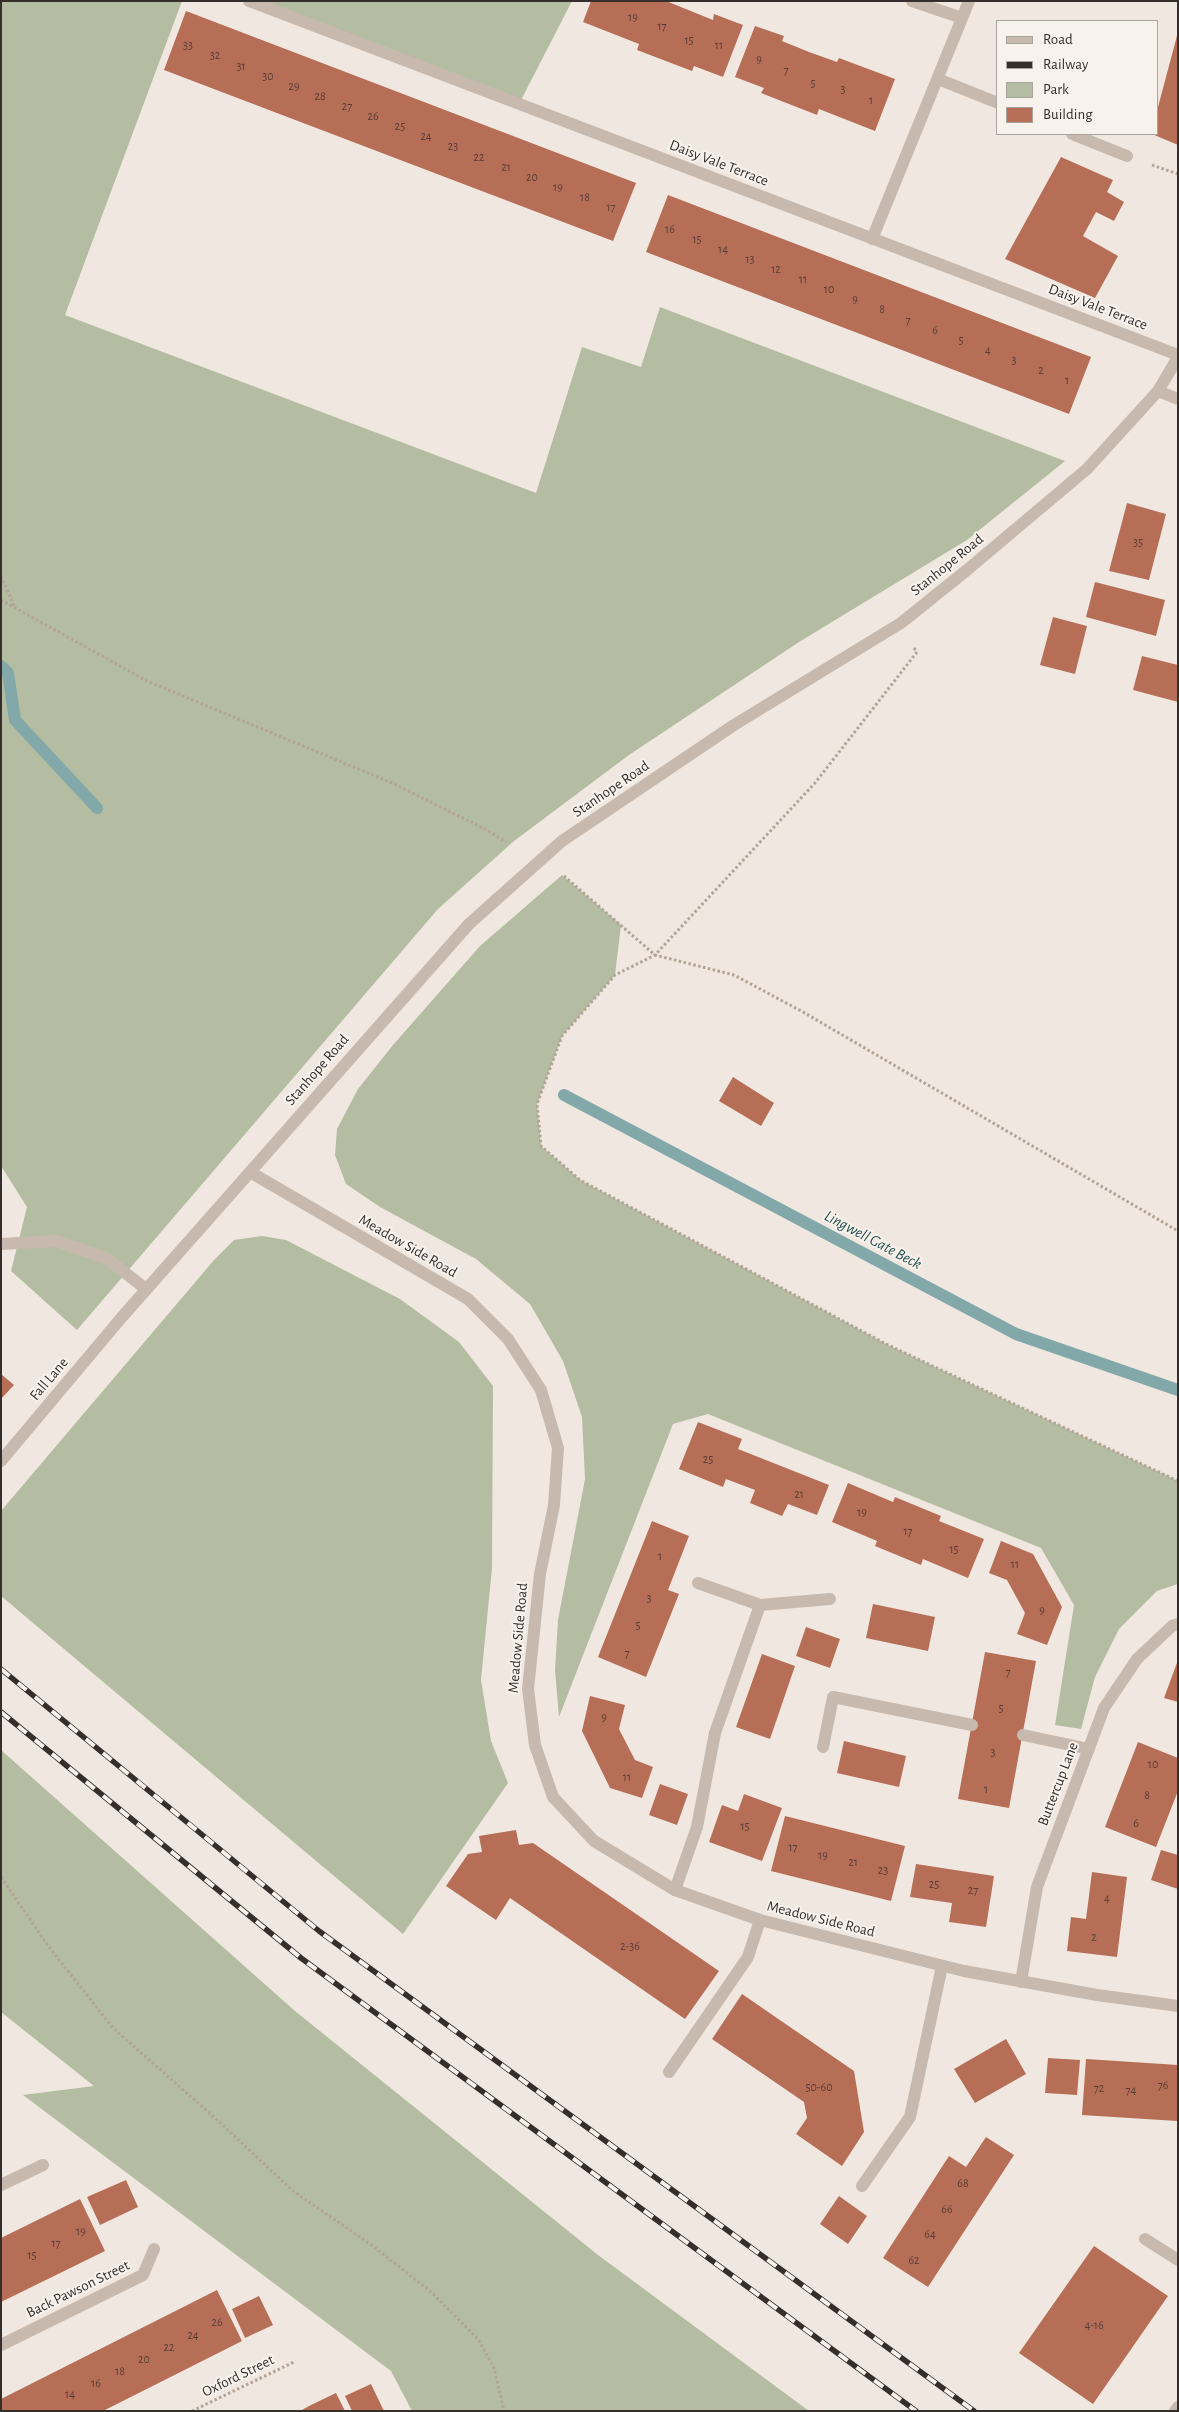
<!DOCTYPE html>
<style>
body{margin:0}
#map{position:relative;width:1179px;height:2412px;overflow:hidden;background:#f0e8e0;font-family:"Alegreya Sans",sans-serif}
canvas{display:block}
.frame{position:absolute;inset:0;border:2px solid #362e2b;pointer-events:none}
.legend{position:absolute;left:996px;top:20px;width:162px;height:115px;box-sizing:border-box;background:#f8f2ec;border:1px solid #aaa49f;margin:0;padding:6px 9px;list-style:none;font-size:15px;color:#362e2b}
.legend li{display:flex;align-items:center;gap:10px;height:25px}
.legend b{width:25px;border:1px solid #aaa49f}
</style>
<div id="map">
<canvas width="1179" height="2412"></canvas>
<div class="frame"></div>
<ul class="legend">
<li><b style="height:6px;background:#c7b9ad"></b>Road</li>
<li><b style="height:6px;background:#362e2b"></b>Railway</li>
<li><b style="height:14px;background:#b4bda1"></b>Park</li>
<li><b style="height:14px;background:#b76e57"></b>Building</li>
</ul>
</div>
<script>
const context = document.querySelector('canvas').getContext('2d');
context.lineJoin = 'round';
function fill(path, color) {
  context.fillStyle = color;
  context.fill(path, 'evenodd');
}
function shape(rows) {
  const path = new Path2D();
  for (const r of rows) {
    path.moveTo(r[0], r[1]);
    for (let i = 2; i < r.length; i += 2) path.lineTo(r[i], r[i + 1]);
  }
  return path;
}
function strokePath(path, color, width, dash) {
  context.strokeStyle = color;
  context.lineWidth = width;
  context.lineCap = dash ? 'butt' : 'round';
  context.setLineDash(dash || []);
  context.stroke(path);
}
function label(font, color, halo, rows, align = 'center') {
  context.font = font + ' "Alegreya Sans",sans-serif';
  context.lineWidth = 4;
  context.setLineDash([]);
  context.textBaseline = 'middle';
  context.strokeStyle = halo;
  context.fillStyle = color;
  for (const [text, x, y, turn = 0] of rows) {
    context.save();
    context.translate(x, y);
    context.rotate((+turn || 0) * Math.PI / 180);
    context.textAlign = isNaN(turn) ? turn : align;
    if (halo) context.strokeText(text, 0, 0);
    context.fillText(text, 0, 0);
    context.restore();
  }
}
fill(shape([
 [1,1,182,1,65,315,536,493,582,347,641,367,660,307,1065,461,967,540,799,642,629,755,514,841,438,909,77,1330,11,1271,27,1207,1,1166],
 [249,1,572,1,519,104],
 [562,875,621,925,615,975,562,1036,537,1104,541,1146,580,1180,888,1345,1178,1481,1178,1584,1157,1591,1119,1629,1095,1677,1081,1729,1055,1725,1074,1605,1041,1548,708,1414,673,1424,559,1717,555,1670,558,1620,585,1479,582,1417,563,1361,530,1304,476,1259,380,1207,346,1184,335,1155,337,1129,358,1089,393,1045,480,946],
 [262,1236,286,1240,400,1299,459,1342,493,1386,492,1568,481,1680,491,1741,508,1783,403,1934,1,1596,1,1511,214,1260,234,1240],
 [1,1750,295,2011,598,2255,809,2411,412,2411,391,2371,23,2095,94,2086,1,2012]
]), '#b4bda1');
strokePath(shape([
 [1,666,8,673,15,720,97,808],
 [564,1095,1016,1334,1178,1390]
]), '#82a8a9', 12);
fill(shape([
 [591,1,666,1,713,20,714,14,743,25,723,77,694,66,692,71,637,50,639,44,583,22],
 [186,11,636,183,613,241,164,70],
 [755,26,784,36,782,41,809,52,837,62,839,58,895,79,875,131,819,109,817,115,761,93,764,88,735,77],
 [1178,32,1178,145,1152,134,1158,134,1158,107],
 [1061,157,1113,180,1107,192,1124,202,1114,221,1096,212,1083,236,1118,256,1095,298,1005,259],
 [668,195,1091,357,1069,414,646,252],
 [1127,503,1166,514,1149,580,1109,571],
 [1095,582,1165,600,1156,636,1086,617],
 [1053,617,1087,626,1075,674,1040,665],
 [1142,656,1178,665,1178,702,1133,690],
 [733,1077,774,1103,761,1126,719,1101],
 [1,1374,14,1385,1,1399],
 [698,1422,742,1439,738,1449,829,1485,817,1515,788,1504,782,1516,750,1503,755,1490,726,1479,723,1487,679,1469],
 [848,1483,893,1502,895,1497,941,1516,939,1521,984,1539,968,1578,923,1559,921,1565,875,1546,877,1541,832,1522],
 [652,1521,689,1536,668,1590,679,1594,646,1677,598,1657],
 [1001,1541,1033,1554,1062,1607,1047,1645,1017,1634,1025,1613,1007,1580,989,1573],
 [873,1604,935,1617,928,1651,866,1638],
 [806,1627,840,1639,830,1668,796,1656],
 [985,1652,1036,1661,1009,1808,958,1799],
 [762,1654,795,1666,770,1739,736,1727],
 [1178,1660,1178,1702,1164,1698],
 [590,1696,625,1705,619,1729,635,1760,653,1767,642,1798,610,1788,582,1731],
 [844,1741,906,1756,899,1787,837,1773],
 [1138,1742,1178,1758,1178,1791,1156,1847,1105,1827],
 [660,1784,688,1794,677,1825,649,1815],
 [744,1794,782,1808,762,1861,709,1842,722,1805,738,1811],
 [785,1816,905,1846,891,1901,771,1871],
 [516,1830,519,1845,533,1843,719,1971,685,2019,510,1898,496,1920,446,1886,468,1854,482,1852,479,1836],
 [1161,1850,1178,1855,1178,1889,1151,1880],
 [916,1864,994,1876,986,1927,949,1922,952,1903,910,1897],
 [1092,1872,1127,1877,1117,1957,1067,1951,1071,1917,1086,1919],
 [742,1994,854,2071,864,2132,842,2166,796,2134,807,2118,804,2102,712,2039],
 [1006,2039,1026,2074,975,2103,954,2069],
 [1048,2058,1080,2060,1077,2095,1045,2093],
 [1086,2059,1178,2065,1177,2121,1082,2115],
 [986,2137,1014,2155,928,2287,883,2258,949,2156,966,2167],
 [126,2180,138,2207,100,2225,87,2197],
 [839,2196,867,2216,848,2244,820,2224],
 [80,2199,105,2251,1,2302,1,2238],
 [1094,2246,1168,2296,1093,2404,1019,2353],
 [217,2290,242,2341,103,2411,1,2411,1,2399],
 [259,2296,273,2325,245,2338,232,2309],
 [371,2384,384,2411,352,2411,345,2396],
 [336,2393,345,2411,300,2411,311,2405]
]), '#b76e57');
strokePath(shape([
 [1152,165,1178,174],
 [1,576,15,608],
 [1,600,147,681,392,783,487,830,506,842],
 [914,648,917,652,815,783,655,955,615,975,562,1036,537,1104,541,1146,580,1180,888,1345,1178,1481],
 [564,876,655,955,734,975,803,1012,1178,1231],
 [1,1877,49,1947,113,2028,215,2118,293,2191,373,2246,431,2292,478,2339,494,2368,504,2411],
 [192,2411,294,2362]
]), '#b2a397', 3, [2.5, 2.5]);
strokePath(shape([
 [1,1244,56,1241,106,1258,146,1289],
 [698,1583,760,1605],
 [1023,1735,1089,1749],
 [823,1747,833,1697,972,1725],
 [675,1890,697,1827,715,1733,760,1605,830,1599],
 [669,2072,748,1957,760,1920],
 [862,2186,910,2117,942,1966],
 [1145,2239,1178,2260],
 [1175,2411,1178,2407]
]), '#c7b9ad', 12);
strokePath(shape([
 [249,1,1178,355],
 [912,1,962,18],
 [938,79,998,103],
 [1072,134,1127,156],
 [872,239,969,1],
 [1158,391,1178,399],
 [250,1172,468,1299,508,1339,541,1390,558,1448,554,1505,540,1574,528,1689,535,1745,553,1797,594,1841,675,1890,760,1920,964,1971,1097,1995,1178,2006],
 [1021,1982,1037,1887,1104,1708,1137,1659,1172,1626,1178,1624],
 [1,2185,43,2165],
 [1,2345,143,2275,154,2249]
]), '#c7b9ad', 12);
strokePath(shape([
 [1,1461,122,1317,469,924,562,841,734,725,901,623,967,570,1087,469,1158,391,1178,357]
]), '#c7b9ad', 12);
const rail = shape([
 [1,1669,319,1931,974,2411],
 [1,1712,301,1958,916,2411]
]);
strokePath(rail, '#362e2b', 5.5);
strokePath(rail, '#f8f2ec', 4, [11]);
label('12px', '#563e36', null, [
 ["19",633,17],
 ["17",662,26],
 ["15",689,40],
 ["33",188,45],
 ["11",719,45],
 ["32",215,55],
 ["9",759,59],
 ["31",241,66],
 ["7",786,70],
 ["30",268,76],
 ["5",813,83],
 ["29",294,86],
 ["3",843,89],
 ["28",320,96],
 ["1",871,100],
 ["27",347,106],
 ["26",373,116],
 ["25",400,126],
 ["24",426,136],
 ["23",453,146],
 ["22",479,157],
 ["21",506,167],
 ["20",532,177],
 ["19",558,187],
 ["18",585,197],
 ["17",611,207],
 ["16",670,229],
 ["15",697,239],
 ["14",723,249],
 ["13",750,259],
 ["12",776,269],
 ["11",803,279],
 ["10",829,289],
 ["9",855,299],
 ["8",882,309],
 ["7",908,320],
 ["6",935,330],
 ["5",961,340],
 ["4",988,350],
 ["3",1014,360],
 ["2",1041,370],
 ["1",1067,380],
 ["35",1138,542],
 ["25",708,1459],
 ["21",799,1494],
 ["19",862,1512],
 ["17",908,1531],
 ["15",954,1549],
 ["1",660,1556],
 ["11",1015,1564],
 ["3",649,1598],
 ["9",1042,1610],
 ["5",638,1625],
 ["7",627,1653],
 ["7",1008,1672],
 ["5",1001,1708],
 ["9",604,1717],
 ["3",993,1752],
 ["10",1153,1764],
 ["11",627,1777],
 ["1",986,1789],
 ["8",1147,1795],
 ["6",1136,1823],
 ["15",745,1826],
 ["17",793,1847],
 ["19",823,1855],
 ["21",853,1862],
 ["23",883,1870],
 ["25",934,1884],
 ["27",973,1890],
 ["4",1107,1898],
 ["2",1094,1937],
 ["2-36",630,1946],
 ["76",1163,2085],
 ["50-60",819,2087],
 ["72",1099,2088],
 ["74",1131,2090],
 ["68",963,2183],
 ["66",947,2209],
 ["19",81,2231],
 ["64",930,2234],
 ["17",56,2243],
 ["15",32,2255],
 ["62",914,2260],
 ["26",217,2322],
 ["4-16",1094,2325],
 ["24",193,2335],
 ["22",169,2347],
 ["20",144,2359],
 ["18",120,2371],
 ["16",96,2383],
 ["14",70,2394]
]);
label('15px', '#362e2b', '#f8f2ec', [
 ["Daisy Vale Terrace",719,163,21],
 ["Daisy Vale Terrace",1098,307,21],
 ["Stanhope Road",947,565,-39],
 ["Stanhope Road",611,789,-34],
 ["Stanhope Road",317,1070,-49],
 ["Meadow Side Road",408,1246,30],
 ["Fall Lane",49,1379,-50],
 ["Meadow Side Road",518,1638,-85],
 ["Buttercup Lane",1058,1784,-69],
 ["Meadow Side Road",821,1919,14],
 ["Back Pawson Street",78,2289,-26],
 ["Oxford Street",238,2376,-26]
]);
label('italic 16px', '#255052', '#f8f2ec', [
 ["Lingwell Gate Beck",873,1240,28]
]);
</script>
